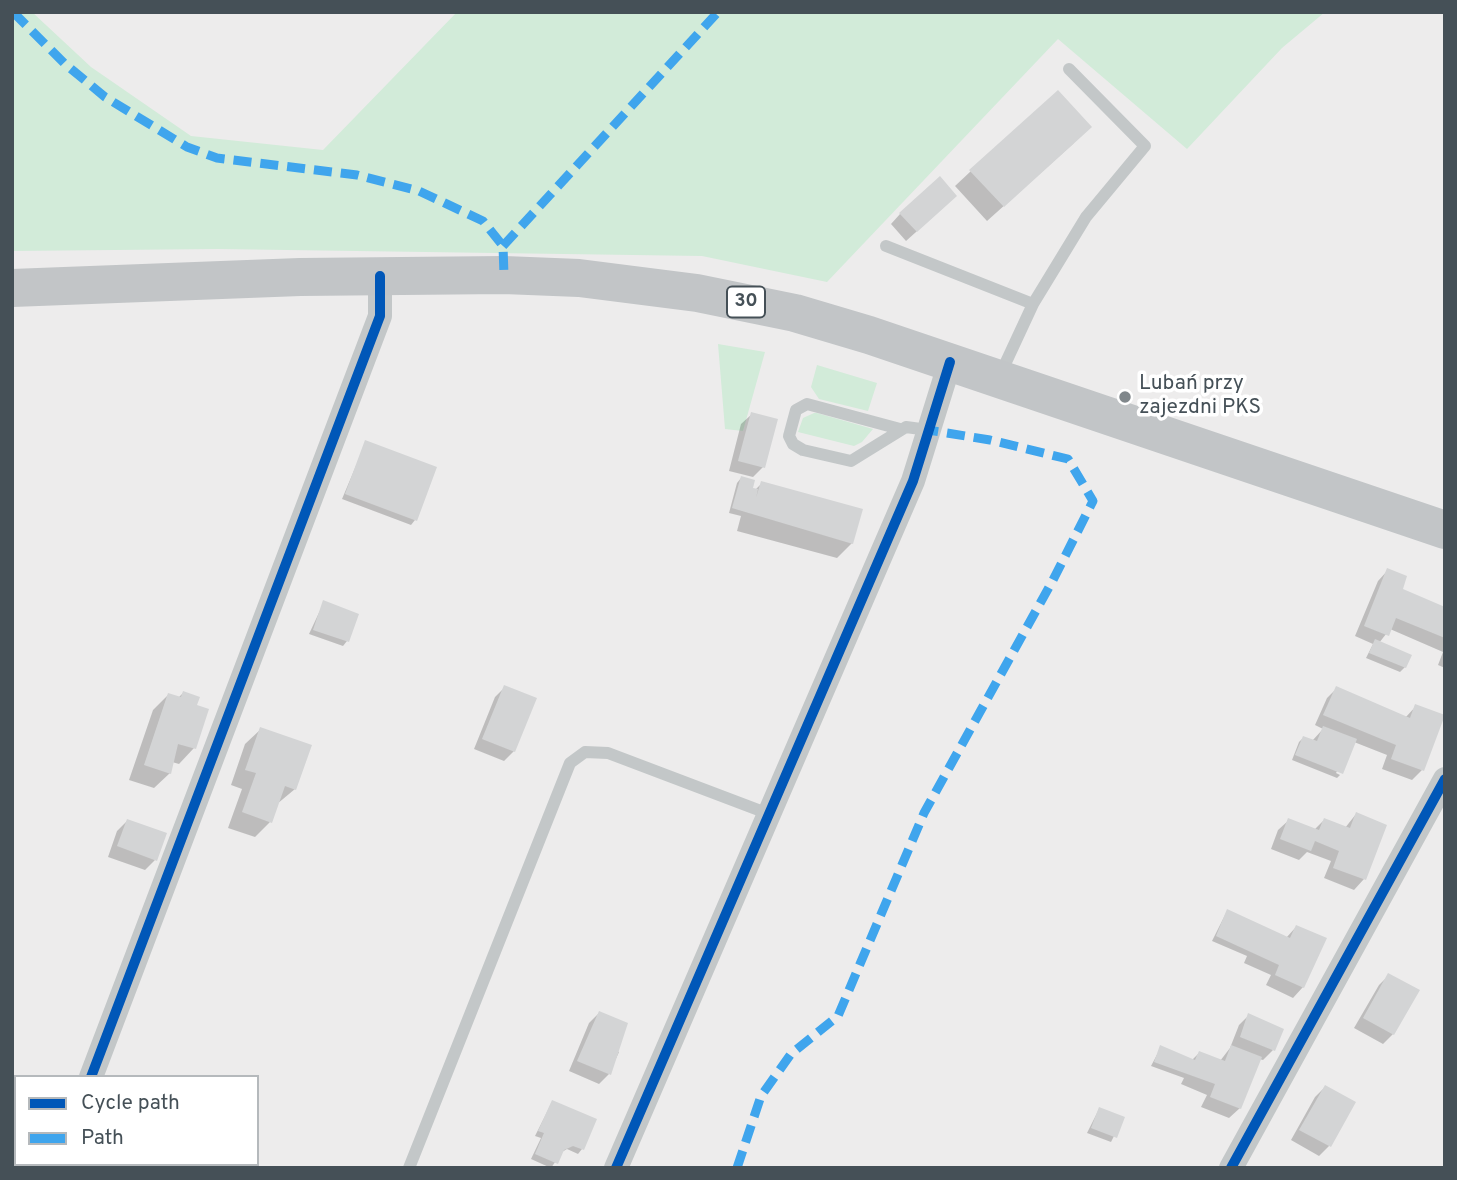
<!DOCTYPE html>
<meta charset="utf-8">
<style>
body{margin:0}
#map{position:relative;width:1457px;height:1180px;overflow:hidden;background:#edecec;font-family:Overpass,sans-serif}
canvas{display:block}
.frame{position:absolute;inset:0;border:14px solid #455057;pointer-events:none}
.legend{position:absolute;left:14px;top:1075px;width:245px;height:91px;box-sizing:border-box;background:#fff;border:2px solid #b5b9bc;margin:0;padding:9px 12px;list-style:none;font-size:21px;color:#455057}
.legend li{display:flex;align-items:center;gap:14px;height:35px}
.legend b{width:35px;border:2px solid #b5b9bc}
</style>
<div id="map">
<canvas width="1457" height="1180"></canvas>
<div class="frame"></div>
<ul class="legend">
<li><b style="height:9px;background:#0057b8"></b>Cycle path</li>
<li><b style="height:9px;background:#3fa5ed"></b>Path</li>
</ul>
</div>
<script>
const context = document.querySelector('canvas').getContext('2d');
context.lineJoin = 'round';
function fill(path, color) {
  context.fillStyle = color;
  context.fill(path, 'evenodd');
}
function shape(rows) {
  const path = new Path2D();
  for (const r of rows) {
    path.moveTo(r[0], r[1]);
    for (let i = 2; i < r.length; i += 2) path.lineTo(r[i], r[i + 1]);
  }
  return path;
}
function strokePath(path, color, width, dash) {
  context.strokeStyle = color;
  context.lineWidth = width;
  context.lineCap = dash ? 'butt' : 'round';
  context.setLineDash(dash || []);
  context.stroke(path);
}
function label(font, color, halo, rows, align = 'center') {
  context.font = font + ' Overpass,sans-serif';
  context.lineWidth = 7;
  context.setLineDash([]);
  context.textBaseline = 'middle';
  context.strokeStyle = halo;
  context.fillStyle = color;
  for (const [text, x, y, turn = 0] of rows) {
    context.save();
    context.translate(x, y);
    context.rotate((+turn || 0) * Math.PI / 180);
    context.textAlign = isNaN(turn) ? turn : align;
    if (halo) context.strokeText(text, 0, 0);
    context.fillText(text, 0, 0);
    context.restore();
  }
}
fill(shape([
 [12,12,32,12,91,67,191,136,323,150,457,12,1325,12,1282,48,1187,149,1058,39,827,282,702,256,218,249,12,251],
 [718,344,765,352,743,431,725,429],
 [817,365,877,383,868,411,819,399,811,387],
 [814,413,817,413,873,429,862,442,854,446,798,432,803,418]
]), '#d2ebd9');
fill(shape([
 [1074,143,987,221,955,186,971,171],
 [945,206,906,241,891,224,900,214],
 [752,414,763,467,753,477,729,471,741,424],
 [366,442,415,520,411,525,342,499],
 [741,478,755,490,762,483,852,543,837,558,737,531,741,516,729,513,737,483],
 [1388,570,1400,590,1445,608,1445,668,1438,665,1443,652,1390,629,1379,643,1405,667,1400,672,1366,658,1373,644,1355,636,1378,581],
 [324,602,347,641,343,646,309,634],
 [505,687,514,751,504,761,474,749,495,697],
 [1337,688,1405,718,1416,706,1422,770,1412,780,1382,769,1387,755,1354,742,1336,773,1340,775,1337,778,1292,760,1299,742,1303,738,1312,741,1323,729,1315,725,1327,698],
 [183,693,195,706,207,710,194,748,179,764,172,762,170,773,154,788,129,780,153,710,168,695,178,698],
 [261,729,295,789,277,804,270,822,255,837,228,828,242,789,231,785,245,744],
 [1356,814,1385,826,1364,879,1354,890,1324,878,1331,861,1307,852,1299,860,1271,849,1278,830,1289,820,1314,830,1324,820,1345,828],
 [127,821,155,860,145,870,108,857,117,831],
 [1227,911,1286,938,1296,927,1303,987,1293,998,1266,985,1271,975,1244,963,1247,956,1212,941],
 [1389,975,1417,991,1393,1034,1383,1044,1354,1028,1379,985],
 [599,1013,615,1050,619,1052,609,1074,599,1084,569,1071,589,1023],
 [1249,1015,1273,1050,1263,1060,1259,1059,1240,1108,1229,1118,1201,1107,1207,1095,1181,1084,1184,1078,1151,1066,1161,1047,1192,1060,1199,1053,1220,1061,1230,1048,1239,1025],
 [1325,1087,1354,1103,1329,1146,1319,1156,1291,1140,1315,1097],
 [552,1102,594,1120,582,1149,578,1154,567,1149,562,1152,551,1168,531,1159,541,1138,535,1136],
 [1099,1109,1123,1118,1111,1142,1087,1133]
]), '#0003');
fill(shape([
 [1058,90,1092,127,1004,207,969,170],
 [940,176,957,196,917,232,899,213],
 [751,412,778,419,765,468,738,461],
 [365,440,437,467,417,521,345,494],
 [741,476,755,480,753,488,758,489,756,498,761,481,863,509,853,544,732,508],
 [1387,568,1407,576,1403,589,1445,607,1445,638,1396,618,1389,636,1364,626],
 [323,600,359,614,349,642,313,630],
 [1375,639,1412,655,1406,668,1369,653],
 [504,685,537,698,515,752,482,739],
 [1336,686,1410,718,1415,704,1445,715,1424,771,1391,759,1396,745,1323,715],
 [183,691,200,697,197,705,209,709,196,749,178,744,171,774,144,765,168,693,181,697],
 [1323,726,1357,739,1343,774,1295,755,1303,736,1317,741],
 [260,727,312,745,296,790,285,786,272,823,242,812,256,773,245,770],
 [1356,812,1387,825,1366,880,1333,868,1339,851,1315,841,1311,851,1280,839,1288,818,1319,830,1324,818,1350,828],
 [127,819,167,833,157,861,117,846],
 [1227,909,1290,938,1296,925,1327,938,1304,988,1275,975,1279,965,1216,936],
 [1388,973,1420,990,1394,1035,1363,1018],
 [599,1011,628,1023,611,1075,577,1061],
 [1248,1013,1284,1029,1275,1051,1240,1037],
 [1160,1045,1195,1060,1199,1051,1225,1061,1231,1045,1262,1057,1241,1109,1210,1097,1215,1084,1154,1062],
 [1325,1085,1356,1102,1331,1147,1299,1130],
 [552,1100,597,1119,584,1150,573,1146,564,1150,558,1164,535,1154,544,1133,538,1131],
 [1099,1107,1125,1117,1117,1138,1091,1128]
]), '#d3d4d5');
strokePath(shape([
 [886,246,1033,304],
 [1000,375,1033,304,1086,217,1145,146,1069,69],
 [900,429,807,404,796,410,789,436,793,444,803,450,851,461,906,427,928,430],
 [409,1168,570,763,585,752,608,753,769,814]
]), '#c3c7c8', 12);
strokePath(shape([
 [91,1077,380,316,380,276],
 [56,1168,58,1164],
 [616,1168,913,481,950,362],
 [1231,1168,1445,779]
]), '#c3c7c8', 24);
strokePath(shape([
 [12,288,300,277,504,275,579,278,697,293,795,313,869,335,1445,530]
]), '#c2c5c7', 38);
strokePath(shape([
 [13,12,64,63,105,97,187,147,217,158,357,175,419,191,483,221,503,246,504,275],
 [503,246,718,12],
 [737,1168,761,1096,791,1054,838,1016,924,813,1053,580,1093,501,1068,459,990,440,928,430]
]), '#3fa5ed', 9, [18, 9]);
strokePath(shape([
 [91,1077,380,316,380,276],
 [616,1168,913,481,950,362],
 [1231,1168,1445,779]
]), '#0057b8', 10);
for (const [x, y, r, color] of [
 [1125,397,7,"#80878b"]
]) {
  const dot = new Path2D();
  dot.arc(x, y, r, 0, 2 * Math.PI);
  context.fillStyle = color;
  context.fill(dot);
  strokePath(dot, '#fff', 2.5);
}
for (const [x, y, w] of [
 [746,302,38]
]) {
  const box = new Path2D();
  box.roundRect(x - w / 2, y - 15.5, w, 31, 5);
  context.fillStyle = '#fff';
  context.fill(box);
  strokePath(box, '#455057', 2);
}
label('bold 19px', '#455057', null, [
 ["30",746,302]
]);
label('21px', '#455057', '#fff', [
 ["Lubań przy",1139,385],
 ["zajezdni PKS",1139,409]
], 'left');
</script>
